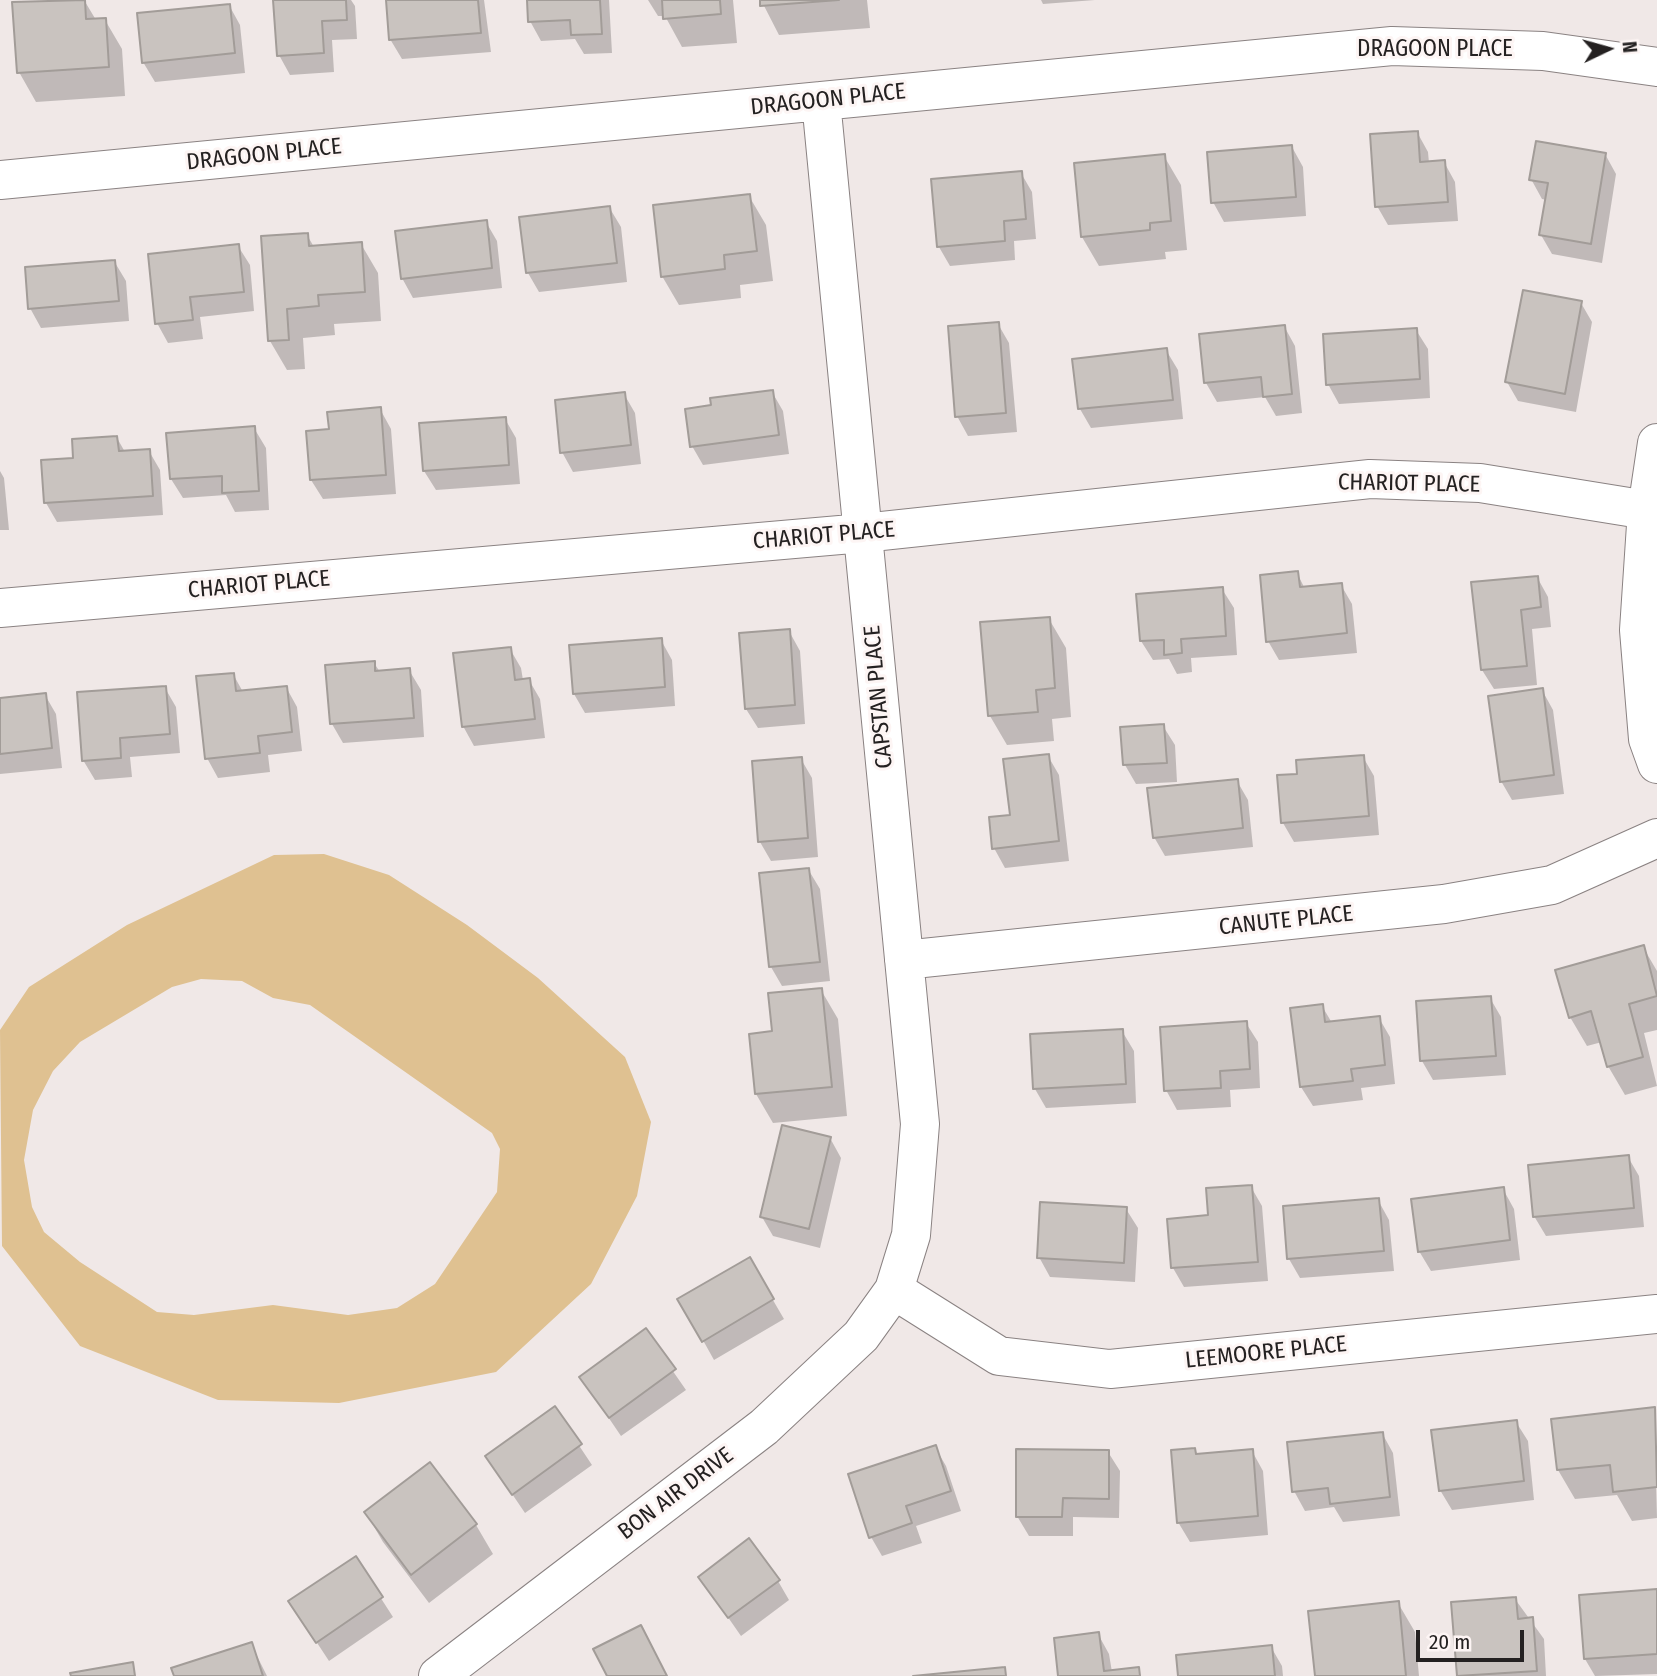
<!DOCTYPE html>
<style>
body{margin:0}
#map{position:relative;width:1657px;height:1676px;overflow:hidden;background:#f0e8e7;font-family:"Fira Sans Condensed",sans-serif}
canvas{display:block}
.north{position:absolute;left:1573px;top:14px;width:70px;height:70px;-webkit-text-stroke:5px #fdf5f4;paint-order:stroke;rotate:85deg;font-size:19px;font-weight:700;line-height:28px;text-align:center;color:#242121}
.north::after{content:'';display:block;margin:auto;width:24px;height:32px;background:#242121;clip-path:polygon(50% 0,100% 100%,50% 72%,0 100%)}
.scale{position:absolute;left:1416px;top:1630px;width:108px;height:32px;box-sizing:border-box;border:4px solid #242121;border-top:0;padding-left:9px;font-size:21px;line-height:24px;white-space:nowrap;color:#242121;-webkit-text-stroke:5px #fdf5f4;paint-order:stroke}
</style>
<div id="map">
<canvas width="1657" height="1676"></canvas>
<div class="north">N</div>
<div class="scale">20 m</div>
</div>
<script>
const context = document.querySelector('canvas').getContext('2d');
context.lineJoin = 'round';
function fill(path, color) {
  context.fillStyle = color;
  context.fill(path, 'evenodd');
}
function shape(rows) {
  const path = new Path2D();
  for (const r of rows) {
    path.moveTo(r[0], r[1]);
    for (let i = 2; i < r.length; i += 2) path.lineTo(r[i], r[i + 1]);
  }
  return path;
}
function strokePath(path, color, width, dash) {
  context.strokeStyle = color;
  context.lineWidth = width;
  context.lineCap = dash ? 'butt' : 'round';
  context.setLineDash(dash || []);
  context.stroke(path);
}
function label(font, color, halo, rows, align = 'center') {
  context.font = font + ' "Fira Sans Condensed",sans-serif';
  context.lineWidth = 6;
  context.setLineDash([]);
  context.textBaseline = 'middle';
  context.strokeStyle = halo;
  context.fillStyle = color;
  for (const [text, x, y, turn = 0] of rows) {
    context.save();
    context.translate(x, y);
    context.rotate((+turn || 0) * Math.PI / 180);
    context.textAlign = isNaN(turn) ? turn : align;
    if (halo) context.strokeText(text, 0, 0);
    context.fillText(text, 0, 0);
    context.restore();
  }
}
fill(shape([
 [324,854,389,875,467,925,538,978,625,1057,651,1122,637,1196,591,1284,496,1372,339,1403,218,1400,80,1346,2,1246,0,1030,29,987,127,925,274,855],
 [201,979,242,981,273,998,310,1005,492,1133,500,1149,497,1192,435,1284,397,1308,348,1315,273,1305,194,1315,157,1312,80,1262,44,1232,32,1207,24,1160,33,1110,53,1071,80,1042,172,987]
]), '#dfc191');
fill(shape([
 [84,0,96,20,105,20,122,49,125,96,36,102,19,72,14,3],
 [275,0,351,0,355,6,357,39,332,40,334,72,290,75,279,55],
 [387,0,484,0,491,52,402,59,390,39],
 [529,0,609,0,612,53,584,54,575,39,541,41,530,21],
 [648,0,733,0,737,43,682,47,665,16,658,16],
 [761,0,867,0,870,28,779,35],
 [1041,0,1095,0,1043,4],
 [229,5,240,25,245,73,155,82,143,62],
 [1417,132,1428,152,1429,163,1444,162,1455,182,1458,221,1388,225,1377,206],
 [1292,147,1303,167,1306,216,1224,222,1213,202],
 [1605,154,1616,174,1602,263,1552,254,1541,235,1547,200,1542,199,1531,179],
 [1164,156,1181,185,1187,250,1165,252,1166,259,1099,266,1082,237],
 [1021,173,1032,192,1036,239,1014,241,1015,260,950,266,939,247,933,181],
 [749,196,766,225,773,281,740,285,741,298,679,305,662,276],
 [609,207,621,227,627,282,539,292,528,273],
 [486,222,497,241,502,288,413,298,402,278],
 [307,235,314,247,361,244,378,273,381,321,334,324,335,335,303,338,305,369,287,370,270,341],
 [238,246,250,265,254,311,200,317,203,339,168,343,157,323],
 [114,261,126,281,129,321,41,328,30,308],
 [1581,303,1592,322,1576,412,1518,401,1507,382],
 [998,324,1009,343,1017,432,968,436,957,416],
 [1284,326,1295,346,1302,413,1276,416,1265,397,1217,402,1206,383,1201,335],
 [1416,330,1428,349,1430,398,1339,404,1328,384],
 [1166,350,1178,370,1183,419,1091,428,1080,409,1074,360],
 [772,392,783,411,789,454,703,465,692,446,713,407],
 [624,394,635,413,641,464,573,472,562,452],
 [380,409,391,429,396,494,323,499,311,480,331,431],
 [505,419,516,438,520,484,436,490,424,471],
 [254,428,266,448,269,510,235,512,226,495,183,498,171,479],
 [117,438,125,452,149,451,160,470,163,515,57,522,46,503,75,460],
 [0,471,4,478,9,530,0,530],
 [1297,573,1305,589,1341,585,1352,604,1357,653,1279,660,1268,641],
 [1537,577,1548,597,1551,627,1532,629,1537,685,1494,689,1482,670],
 [1222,589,1234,608,1237,655,1191,658,1192,672,1177,674,1169,659,1153,660,1141,641],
 [1049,619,1066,648,1071,717,1052,719,1054,741,1007,745,990,716],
 [789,631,800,651,805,724,758,728,746,709],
 [661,640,672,660,675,706,585,713,574,694],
 [510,649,521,668,523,680,529,680,540,699,545,738,474,746,463,726],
 [374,663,380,672,409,670,421,690,424,737,343,743,332,724],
 [233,674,243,692,286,687,297,707,302,751,268,755,270,772,218,778,207,758],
 [165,688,176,707,180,753,130,757,132,777,95,780,83,760],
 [1542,690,1553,710,1564,794,1512,800,1501,781],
 [45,695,56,714,62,768,0,774,0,699],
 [1163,726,1175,745,1177,782,1136,784,1125,765],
 [1048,756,1059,775,1069,861,1005,868,994,848],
 [1363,757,1374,776,1379,835,1294,842,1283,823],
 [801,759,812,778,818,857,771,861,760,842],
 [1237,781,1248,800,1253,847,1165,856,1154,837],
 [808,869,820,889,830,981,782,986,771,967],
 [1643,947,1657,971,1657,1030,1644,1033,1657,1086,1625,1095,1608,1066,1602,1042,1587,1046,1570,1017],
 [821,990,838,1019,847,1116,773,1123,756,1094,773,1033],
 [1490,998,1501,1017,1506,1075,1433,1080,1422,1061],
 [1322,1006,1332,1023,1379,1018,1390,1037,1395,1084,1361,1088,1363,1100,1313,1106,1301,1087],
 [1246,1023,1258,1042,1260,1088,1230,1090,1231,1107,1177,1110,1166,1090],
 [1122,1031,1134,1051,1136,1103,1046,1108,1035,1089],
 [830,1138,841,1158,820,1248,773,1236,762,1217],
 [1628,1157,1639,1176,1644,1227,1546,1236,1534,1216],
 [1251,1187,1262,1206,1268,1281,1184,1287,1173,1268,1210,1217],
 [1503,1189,1514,1209,1520,1260,1431,1271,1419,1251],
 [1378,1200,1389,1220,1394,1271,1300,1278,1289,1259],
 [1126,1209,1138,1228,1135,1282,1050,1277,1039,1257],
 [749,1259,784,1319,714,1360,680,1299],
 [645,1331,686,1390,621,1436,581,1377],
 [554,1408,592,1465,525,1513,487,1457],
 [1654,1409,1657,1518,1632,1521,1617,1495,1575,1499,1558,1470],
 [1516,1422,1528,1441,1534,1500,1452,1510,1440,1490],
 [1382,1433,1393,1453,1400,1516,1343,1522,1334,1507,1305,1511,1294,1491],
 [935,1447,946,1466,961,1511,916,1526,922,1543,882,1556,871,1537],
 [1194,1450,1197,1456,1252,1451,1263,1471,1268,1535,1190,1542,1178,1522],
 [1108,1452,1120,1471,1119,1518,1073,1517,1073,1536,1029,1536,1017,1516],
 [430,1464,476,1525,493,1554,429,1603,383,1542,366,1513],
 [355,1558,393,1617,329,1661,302,1620],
 [700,1577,778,1581,789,1600,741,1636],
 [1657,1591,1657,1674,1595,1676,1585,1659],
 [1515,1599,1544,1639,1546,1676,1458,1676,1453,1604],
 [1398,1603,1415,1632,1419,1676,1316,1676],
 [1098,1634,1109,1654,1112,1672,1138,1669,1141,1676,1060,1676],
 [251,1644,267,1676,176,1676],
 [1271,1647,1282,1666,1283,1676,1180,1676]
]), '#0003');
const building = shape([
 [85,0,86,19,106,18,109,67,17,73,12,2,85,0],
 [273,0,346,0,347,20,322,21,324,53,277,56,273,0],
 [386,0,478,0,481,33,389,40,386,0],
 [527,0,600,0,602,34,571,35,570,20,528,22,527,0],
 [662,0,720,0,721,14,663,19,662,0],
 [760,0,839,0,760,6,760,0],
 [230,4,235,53,142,63,137,13,230,4],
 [1418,131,1420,162,1445,160,1448,202,1375,207,1370,134,1418,131],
 [1536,141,1606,153,1591,244,1539,235,1548,183,1529,180,1536,141],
 [1292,145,1296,197,1211,203,1207,152,1292,145],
 [1165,154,1171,221,1150,223,1150,230,1081,237,1074,163,1165,154],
 [1022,171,1026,219,1004,221,1005,241,937,247,931,179,1022,171],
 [750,194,757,251,724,255,725,269,661,277,653,205,750,194],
 [610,206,617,263,526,273,519,217,610,206],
 [487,220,492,268,401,279,395,231,487,220],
 [308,233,309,246,362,242,365,292,318,295,319,306,287,309,289,340,268,341,261,236,308,233],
 [239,244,244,292,190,297,193,320,155,324,148,254,239,244],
 [115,260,119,301,28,309,25,267,115,260],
 [1523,290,1582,301,1565,394,1505,382,1523,290],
 [999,322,1006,413,955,417,948,326,999,322],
 [1285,325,1292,394,1263,397,1261,377,1204,383,1199,334,1285,325],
 [1417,328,1420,379,1326,385,1323,334,1417,328],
 [1167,348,1173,400,1078,409,1072,359,1167,348],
 [773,390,779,435,690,447,685,409,711,405,710,398,773,390],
 [625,392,631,445,560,453,555,400,625,392],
 [381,407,386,475,310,480,306,431,329,429,327,412,381,407],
 [506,417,509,465,423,471,419,423,506,417],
 [255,426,259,491,222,493,222,476,170,479,166,433,255,426],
 [117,436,119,451,150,449,153,496,44,503,41,460,73,458,72,439,117,436],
 [1298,571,1300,587,1342,583,1347,633,1266,642,1260,575,1298,571],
 [1538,576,1541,607,1521,610,1527,666,1481,670,1471,582,1538,576],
 [1223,587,1226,636,1181,639,1182,653,1164,655,1164,640,1140,641,1136,594,1223,587],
 [1050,617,1055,688,1036,690,1038,712,988,716,980,622,1050,617],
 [790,629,795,705,745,709,739,633,790,629],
 [662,638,665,687,573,694,569,645,662,638],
 [511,647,515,680,530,678,535,719,462,727,453,653,511,647],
 [375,661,375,671,410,668,414,718,330,724,325,665,375,661],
 [234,673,236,691,287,686,292,732,258,736,260,753,205,759,196,676,234,673],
 [166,686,170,734,120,738,121,758,82,761,77,692,166,686],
 [1543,688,1554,775,1500,782,1488,696,1543,688],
 [46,693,52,748,0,754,0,698,46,693],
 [1164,724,1167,763,1123,765,1120,727,1164,724],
 [1049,754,1059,841,992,849,989,817,1010,815,1003,759,1049,754],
 [1364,755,1369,816,1281,823,1277,775,1297,774,1296,760,1364,755],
 [802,757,808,838,758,842,752,761,802,757],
 [1238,779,1243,828,1153,838,1147,788,1238,779],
 [809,868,820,962,769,967,759,873,809,868],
 [1644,945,1657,996,1629,1004,1643,1057,1607,1067,1591,1011,1569,1018,1555,970,1644,945],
 [822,988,832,1087,755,1094,749,1034,772,1031,768,993,822,988],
 [1491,996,1496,1056,1420,1061,1416,1001,1491,996],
 [1323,1004,1325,1022,1380,1016,1385,1065,1351,1069,1353,1081,1300,1087,1290,1008,1323,1004],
 [1247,1021,1250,1069,1220,1071,1221,1088,1164,1091,1160,1027,1247,1021],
 [1123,1029,1126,1084,1033,1089,1030,1034,1123,1029],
 [782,1125,831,1137,809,1229,760,1217,782,1125],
 [1629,1155,1634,1208,1533,1217,1528,1165,1629,1155],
 [1252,1185,1258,1262,1171,1268,1167,1219,1208,1215,1206,1188,1252,1185],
 [1504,1187,1510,1240,1418,1252,1411,1199,1504,1187],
 [1379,1198,1384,1251,1287,1259,1283,1206,1379,1198],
 [1040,1202,1127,1207,1124,1263,1037,1258,1040,1202],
 [750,1257,774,1299,702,1342,677,1299,750,1257],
 [646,1328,676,1369,609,1418,579,1377,646,1328],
 [555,1406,582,1444,512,1495,485,1456,555,1406],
 [1655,1407,1657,1487,1613,1492,1610,1465,1557,1470,1551,1419,1655,1407],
 [1517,1420,1524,1481,1439,1491,1431,1430,1517,1420],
 [1383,1432,1390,1497,1330,1504,1328,1488,1292,1492,1287,1442,1383,1432],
 [936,1445,951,1491,906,1506,912,1523,869,1538,848,1474,936,1445],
 [1195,1448,1196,1454,1253,1449,1258,1516,1177,1523,1171,1450,1195,1448],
 [1016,1449,1109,1450,1109,1499,1063,1498,1062,1517,1016,1517,1016,1449],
 [430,1462,477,1524,411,1575,364,1512,430,1462],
 [749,1538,780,1580,728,1618,698,1577,749,1538],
 [356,1556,383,1597,316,1643,288,1601,356,1556],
 [1657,1589,1657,1654,1584,1659,1579,1595,1657,1589],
 [1516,1597,1518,1619,1533,1617,1537,1671,1457,1676,1451,1602,1516,1597],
 [1399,1601,1406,1676,1315,1676,1308,1611,1399,1601],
 [641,1625,667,1676,607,1676,593,1649,641,1625],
 [1099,1632,1104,1671,1139,1667,1140,1676,1058,1676,1054,1638,1099,1632],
 [252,1642,263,1676,174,1676,171,1668,252,1642],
 [1272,1645,1275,1676,1178,1676,1176,1655,1272,1645],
 [133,1662,135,1676,71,1676,70,1673,133,1662],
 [1005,1667,1006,1676,913,1676,1005,1667]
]);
fill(building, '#c9c3bf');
strokePath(building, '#a29c98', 2);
const street = shape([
 [0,180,1392,46,1543,51,1657,67],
 [1657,443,1647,510,1639,630,1648,739,1657,764],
 [0,608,863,533,1370,479,1480,483,1647,510],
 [904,960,1444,904,1552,885,1657,838],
 [894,1290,999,1356,1110,1369,1657,1314],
 [438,1676,764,1427,861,1336,894,1290,911,1235,920,1124,821,101]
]);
strokePath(street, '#8a8282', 40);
strokePath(street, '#fff', 38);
label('23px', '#242121', '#fdf5f4', [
 ["DRAGOON PLACE",1435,50],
 ["DRAGOON PLACE",828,100,-6],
 ["DRAGOON PLACE",264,155,-6],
 ["CHARIOT PLACE",1409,484,1],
 ["CHARIOT PLACE",824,536,-5],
 ["CHARIOT PLACE",259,585,-5],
 ["CAPSTAN PLACE",879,697,-95],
 ["CANUTE PLACE",1286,921,-6],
 ["LEEMOORE PLACE",1266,1353,-6],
 ["BON AIR DRIVE",676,1494,-37]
]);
</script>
